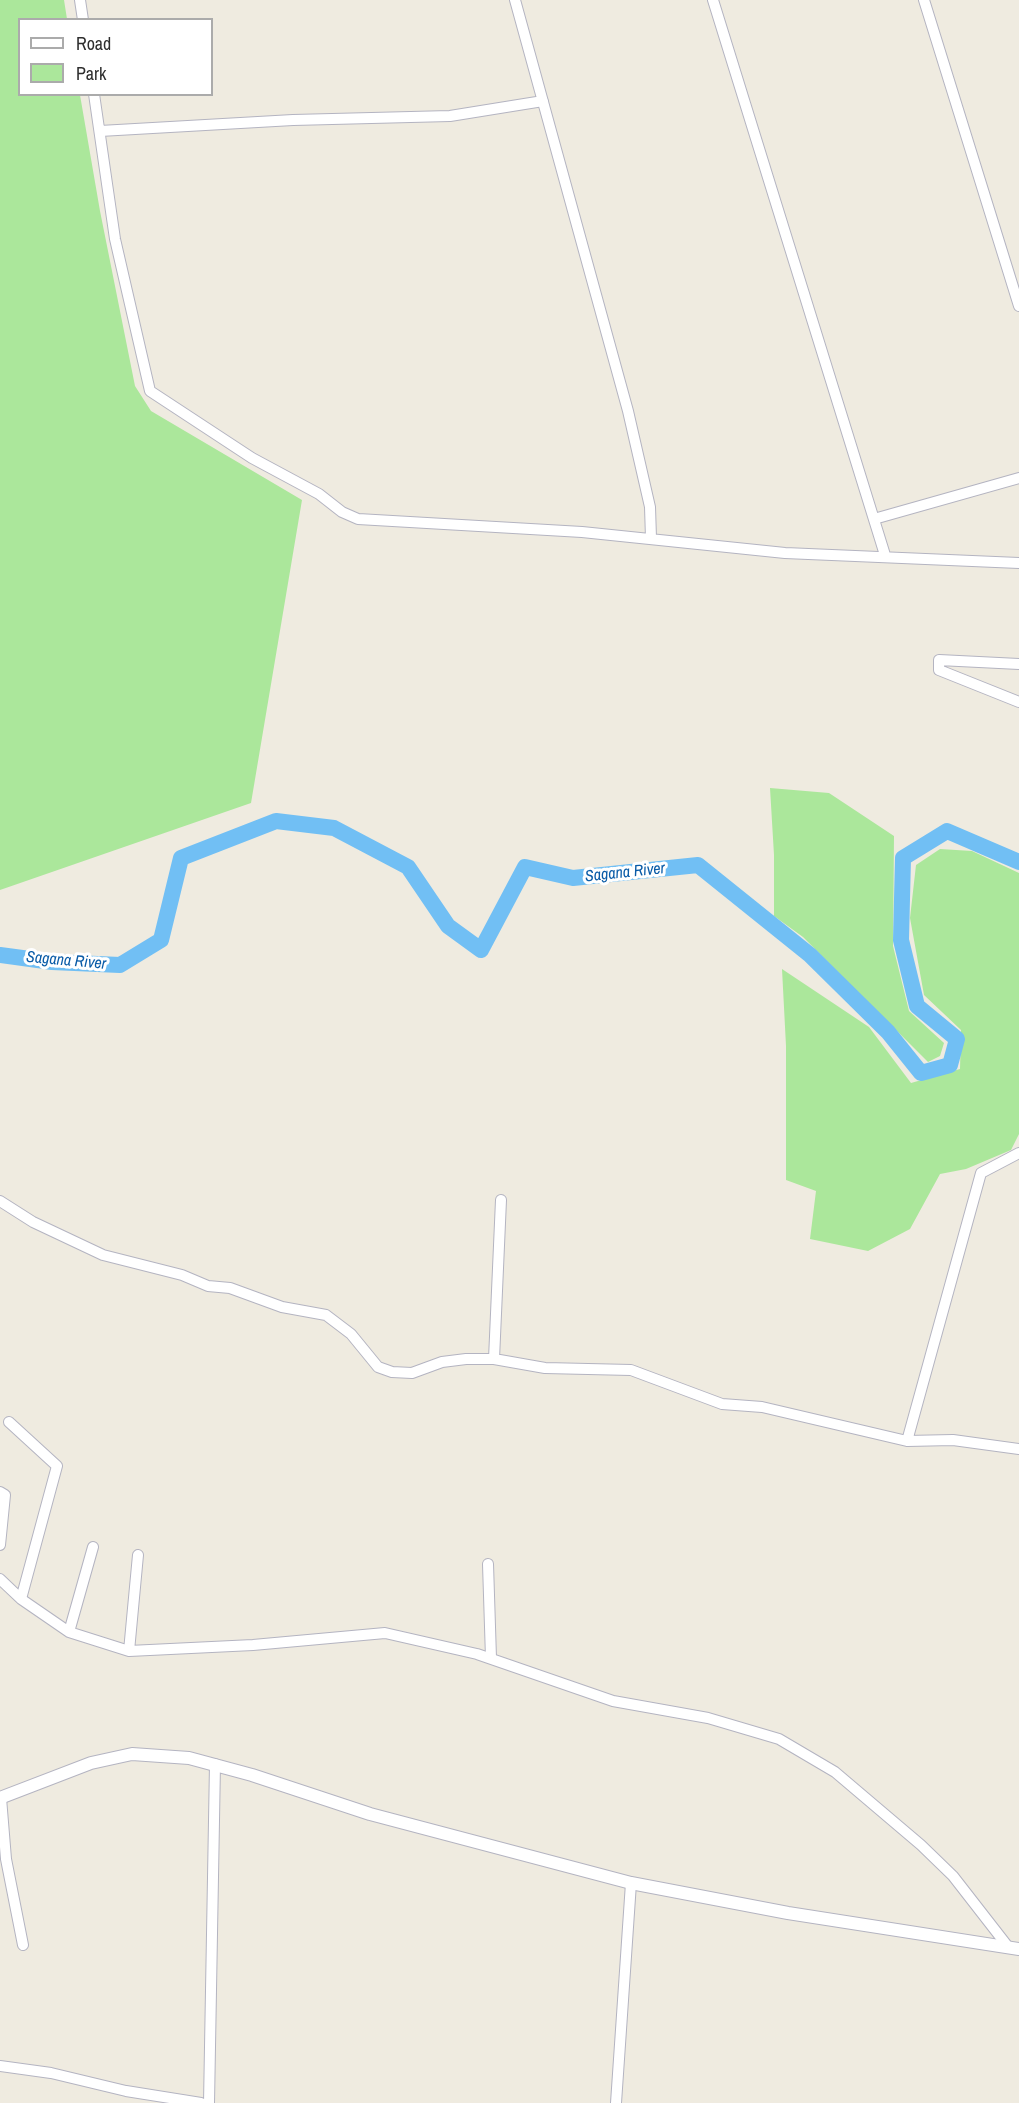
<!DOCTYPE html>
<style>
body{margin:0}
#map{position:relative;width:1019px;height:2103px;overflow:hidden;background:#efebe0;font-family:"Archivo Narrow",sans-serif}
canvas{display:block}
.legend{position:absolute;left:18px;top:18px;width:195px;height:78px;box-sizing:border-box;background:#fff;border:2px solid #ababab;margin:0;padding:8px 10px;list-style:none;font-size:18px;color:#2e2e2e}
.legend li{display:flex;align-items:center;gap:12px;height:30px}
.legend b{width:30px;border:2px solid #ababab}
</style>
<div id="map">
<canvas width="1019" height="2103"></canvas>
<ul class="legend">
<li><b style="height:8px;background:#fff"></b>Road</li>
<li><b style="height:16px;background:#abe79b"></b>Park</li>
</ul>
</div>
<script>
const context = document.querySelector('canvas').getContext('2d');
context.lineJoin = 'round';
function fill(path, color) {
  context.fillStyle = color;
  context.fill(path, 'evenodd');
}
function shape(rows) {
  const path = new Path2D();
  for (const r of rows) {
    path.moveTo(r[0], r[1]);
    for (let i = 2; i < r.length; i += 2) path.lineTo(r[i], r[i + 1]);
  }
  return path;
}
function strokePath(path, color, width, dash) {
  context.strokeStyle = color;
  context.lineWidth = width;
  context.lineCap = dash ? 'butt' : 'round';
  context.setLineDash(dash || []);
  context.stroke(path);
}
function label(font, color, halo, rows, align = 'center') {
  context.font = font + ' "Archivo Narrow",sans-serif';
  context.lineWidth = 6;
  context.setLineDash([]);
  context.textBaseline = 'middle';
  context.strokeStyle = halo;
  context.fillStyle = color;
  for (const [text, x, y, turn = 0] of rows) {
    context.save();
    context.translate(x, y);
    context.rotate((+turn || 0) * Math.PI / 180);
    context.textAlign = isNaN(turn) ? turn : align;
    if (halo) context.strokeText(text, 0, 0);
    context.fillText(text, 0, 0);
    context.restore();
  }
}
fill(shape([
 [0,0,64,0,67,19,20,20,20,94,80,95,100,211,135,386,151,411,302,500,251,803,0,890],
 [770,788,829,793,894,836,893,946,909,1011,944,1043,940,1056,928,1062,803,937,774,916,774,855],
 [940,849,972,851,1019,873,1019,1134,1011,1150,966,1169,940,1174,910,1229,868,1251,810,1239,816,1191,786,1180,786,1046,782,969,869,1027,911,1083,960,1069,961,1030,924,995,910,918,916,865]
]), '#abe79b');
strokePath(shape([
 [0,955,52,962,120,965,161,940,181,858,276,821,334,828,408,867,448,926,481,950,525,867,573,878,698,865,810,955,888,1032,921,1073,950,1065,957,1039,917,1006,901,940,903,858,947,831,1019,862]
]), '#71bff4', 16);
const minor = shape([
 [80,0,83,20],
 [515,0,628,411,650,507,651,538],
 [713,0,885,555],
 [924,0,1019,306],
 [94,94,115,239,150,391,252,458,319,494,342,512,358,519,582,532,785,553,1019,563],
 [100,131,293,120,450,116,543,101],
 [874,519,1019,478],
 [1019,664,939,660,939,670,1019,702],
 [0,1201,33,1222,103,1255,182,1275,208,1286,230,1288,282,1307,326,1315,351,1334,378,1367,392,1372,412,1373,442,1362,466,1359,494,1359,545,1368,631,1370,722,1404,762,1407,907,1441,953,1440,1019,1449],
 [494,1359,501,1200],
 [9,1422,57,1466,21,1599],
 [907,1441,981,1173,1019,1153],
 [0,1492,5,1495,0,1545],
 [488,1564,491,1658],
 [0,1579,21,1599,69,1632,129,1651,253,1645,385,1633,477,1654,613,1701,708,1718,779,1739,835,1772,921,1845,953,1876,1009,1948],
 [69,1632,93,1547],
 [129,1651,138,1555],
 [1,1798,6,1859,23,1945],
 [0,2066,51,2073,126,2091,201,2103],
 [209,2103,215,1764],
 [616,2103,631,1883]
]);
const tertiary = shape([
 [0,1798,91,1763,132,1754,189,1758,252,1775,370,1814,631,1883,788,1913,1019,1949]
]);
strokePath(minor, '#b4b4c1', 12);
strokePath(tertiary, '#b4b4c1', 14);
strokePath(minor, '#fff', 10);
strokePath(tertiary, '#fff', 12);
label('italic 16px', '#095ba7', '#fff', [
 ["Sagana River",625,873,-6],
 ["Sagana River",66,961,5]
]);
</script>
